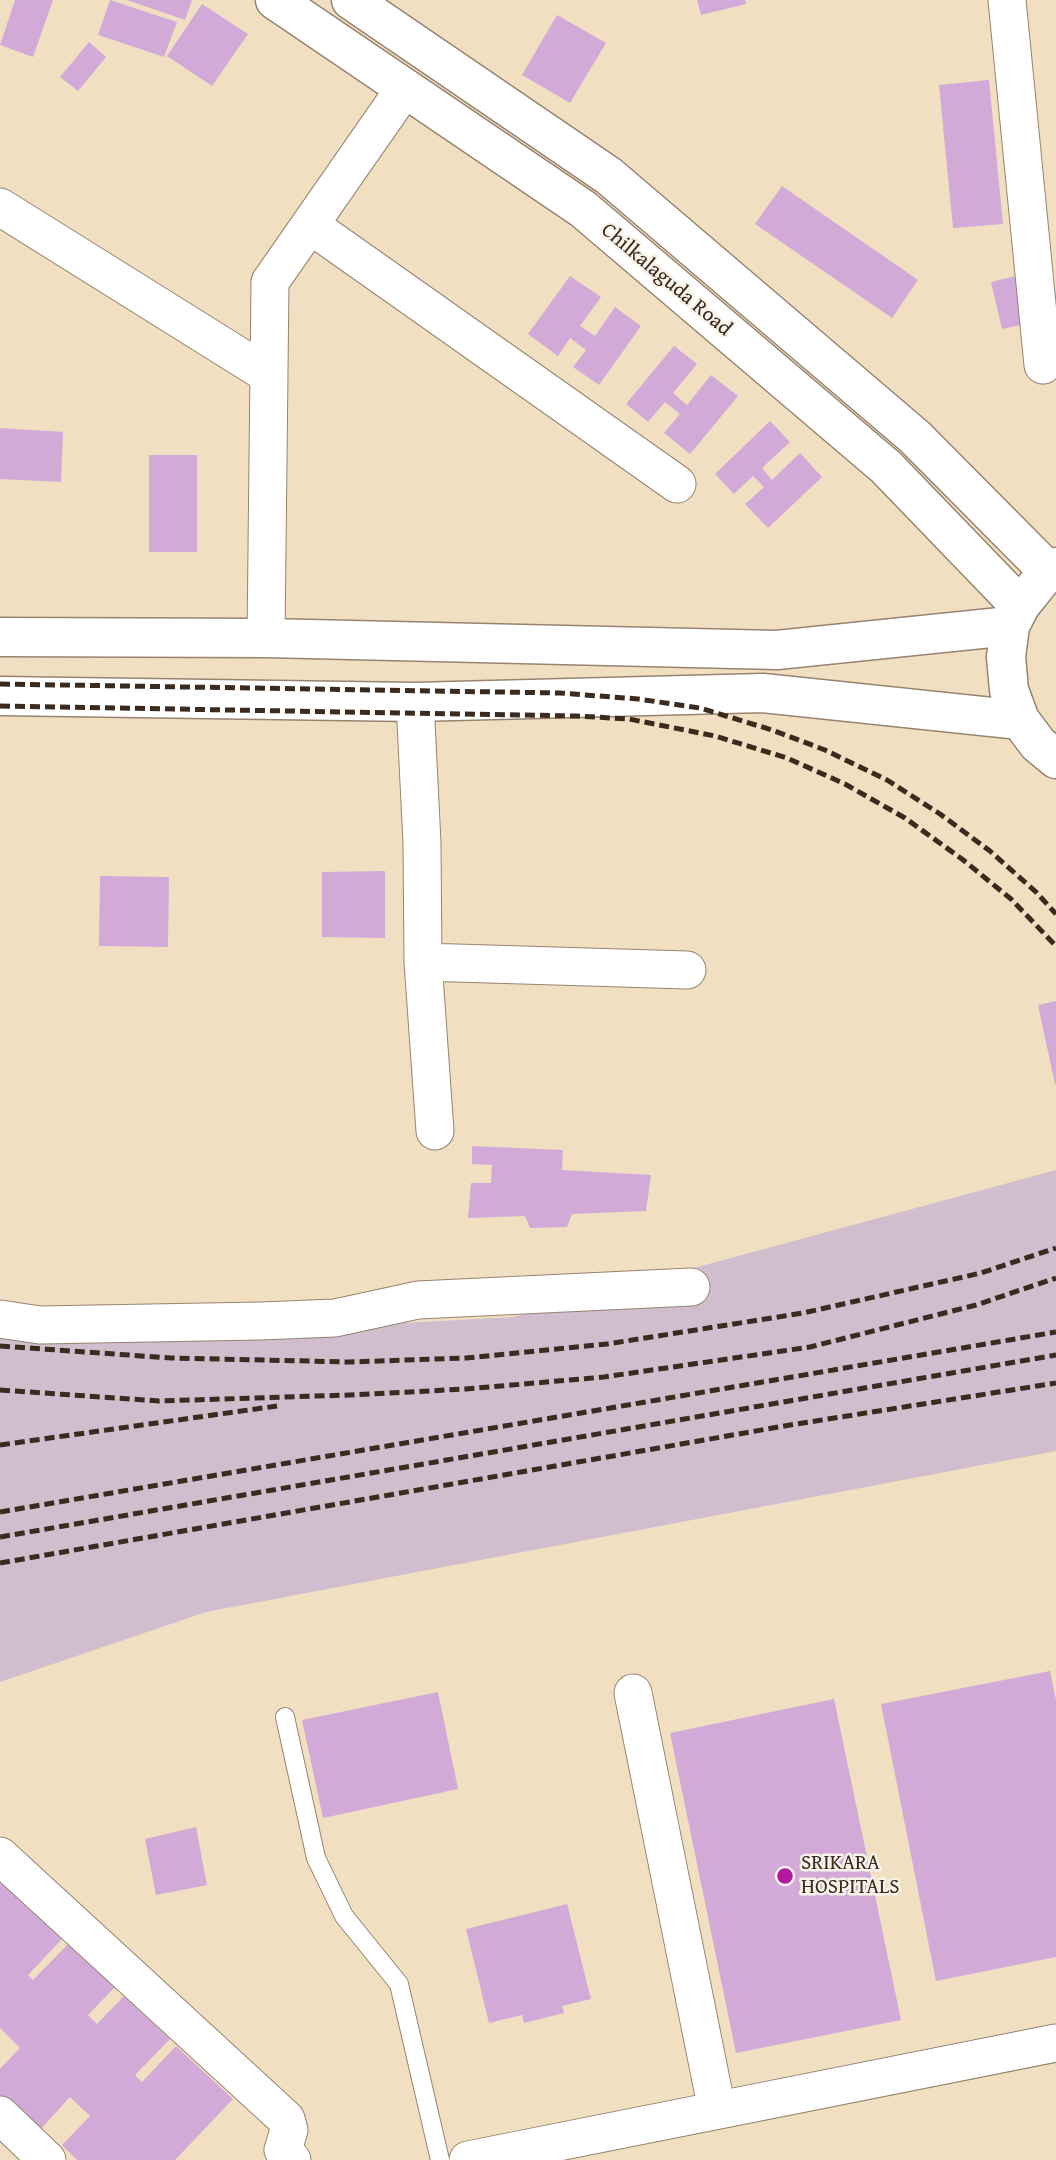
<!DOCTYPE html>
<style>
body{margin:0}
canvas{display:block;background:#f1dfc1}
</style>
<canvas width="1056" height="2160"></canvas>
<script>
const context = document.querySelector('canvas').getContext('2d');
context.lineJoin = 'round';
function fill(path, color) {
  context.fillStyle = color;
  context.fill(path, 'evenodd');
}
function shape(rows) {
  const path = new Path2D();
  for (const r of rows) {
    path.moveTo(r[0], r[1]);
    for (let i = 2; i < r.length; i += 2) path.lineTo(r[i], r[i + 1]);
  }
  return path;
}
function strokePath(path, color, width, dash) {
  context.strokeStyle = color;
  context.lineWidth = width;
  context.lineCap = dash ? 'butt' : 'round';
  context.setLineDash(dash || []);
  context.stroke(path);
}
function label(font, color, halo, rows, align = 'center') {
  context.font = font + ' "Gentium Book Plus",serif';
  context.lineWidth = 5;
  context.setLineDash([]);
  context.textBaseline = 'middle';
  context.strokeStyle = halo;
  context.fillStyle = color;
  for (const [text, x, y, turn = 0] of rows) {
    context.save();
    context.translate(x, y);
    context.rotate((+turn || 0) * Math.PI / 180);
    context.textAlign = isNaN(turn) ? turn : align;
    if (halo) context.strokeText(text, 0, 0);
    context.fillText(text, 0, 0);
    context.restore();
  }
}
fill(shape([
 [1056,1170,1056,1451,206,1612,0,1682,0,1330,169,1336,513,1317]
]), '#d0bdcd');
fill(shape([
 [15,0,53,0,33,57,0,45],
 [110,0,177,22,164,57,98,35],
 [127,0,192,0,185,20],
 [697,0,745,0,746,4,701,15],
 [202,4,248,34,212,86,167,56],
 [557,15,606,43,570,103,522,75],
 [89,42,106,57,78,91,60,77],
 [989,80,1003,224,953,228,939,85],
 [782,186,918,280,892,318,755,224],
 [1020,275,1030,323,1002,329,991,282],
 [570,276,601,297,580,326,595,336,615,307,641,326,599,385,573,367,586,350,570,338,558,356,528,334],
 [674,346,697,364,673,393,687,405,711,375,738,396,690,454,664,433,680,414,665,402,648,422,626,404],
 [770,421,790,442,762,468,772,480,800,453,822,477,768,528,745,504,764,487,753,476,734,494,715,474],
 [0,428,63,432,61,482,0,479],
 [149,455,197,455,197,552,149,552],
 [385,871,385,938,322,937,322,872],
 [100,876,169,877,168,947,99,946],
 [1056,1001,1056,1084,1055,1084,1038,1005],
 [472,1146,563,1150,562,1170,651,1175,646,1211,572,1214,567,1227,530,1228,525,1216,468,1218,471,1183,491,1183,492,1165,472,1164],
 [1050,1671,1056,1700,1056,1957,936,1981,881,1704],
 [438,1692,458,1789,323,1818,302,1720],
 [834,1699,901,2020,736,2053,670,1733],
 [196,1827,207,1885,156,1895,145,1839],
 [0,1878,63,1938,28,1975,33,1980,69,1943,115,1987,88,2015,97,2024,124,1996,170,2039,135,2075,142,2082,176,2046,233,2099,175,2160,77,2160,62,2145,90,2116,70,2097,38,2132,0,2096,0,2069,20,2048,0,2028],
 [567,1904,591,1999,562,2006,564,2013,524,2023,522,2015,489,2023,466,1929]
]), '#d1aad7');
const service = shape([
 [285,1717,316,1858,344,1916,399,1984,440,2160]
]);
const minor = shape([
 [1007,0,1043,365],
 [0,207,269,375],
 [310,225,677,484],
 [266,638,270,282,405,88],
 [415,702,422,843,423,962,435,1131],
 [423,962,687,970],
 [0,1319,40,1325,260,1321,335,1318,418,1300,691,1287],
 [633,1693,717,2110],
 [0,1856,286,2119,289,2130,283,2150,292,2160],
 [0,2115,47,2160],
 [468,2160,1056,2043]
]);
const secondary = shape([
 [275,0,583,209,886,467,1020,606],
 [351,0,609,176,915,437,1048,571]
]);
const primary = shape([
 [1056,567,1048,571,1020,606,1010,626,1006,657,1009,690,1020,720,1038,744,1056,759],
 [0,637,266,638,777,650,1010,626],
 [0,696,415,702,763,693,1020,720]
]);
strokePath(service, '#968470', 20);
strokePath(minor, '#968470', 39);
strokePath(secondary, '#968470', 41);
strokePath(primary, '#968470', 41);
strokePath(service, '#fff', 18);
strokePath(minor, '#fff', 37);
strokePath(secondary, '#fff', 38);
strokePath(primary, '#fff', 38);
strokePath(shape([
 [0,684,560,693,638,699,700,708,772,730,825,750,887,780,940,814,990,851,1036,892,1056,914],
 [0,706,576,716,629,719,715,736,787,758,845,784,905,818,962,859,1011,899,1056,946],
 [0,1346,171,1358,350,1362,466,1358,607,1344,803,1313,981,1273,1056,1248],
 [0,1390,159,1401,350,1395,466,1389,604,1377,810,1347,976,1305,1056,1278],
 [0,1445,277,1406],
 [0,1512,1056,1332],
 [0,1537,1056,1355],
 [0,1563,790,1425,1056,1383]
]), '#3b2a1e', 5, [10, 5]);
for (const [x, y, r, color] of [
 [785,1876,9,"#b5179e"]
]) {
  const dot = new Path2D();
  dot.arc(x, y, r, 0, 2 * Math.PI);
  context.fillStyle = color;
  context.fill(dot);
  strokePath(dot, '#f7f3e8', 2.5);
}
label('21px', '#3b2a1e', '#f7f3e8', [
 ["Chilkalaguda Road",666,280,40]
]);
label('21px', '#3b2a1e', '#f7f3e8', [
 ["SRIKARA",801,1864],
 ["HOSPITALS",801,1888]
], 'left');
</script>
